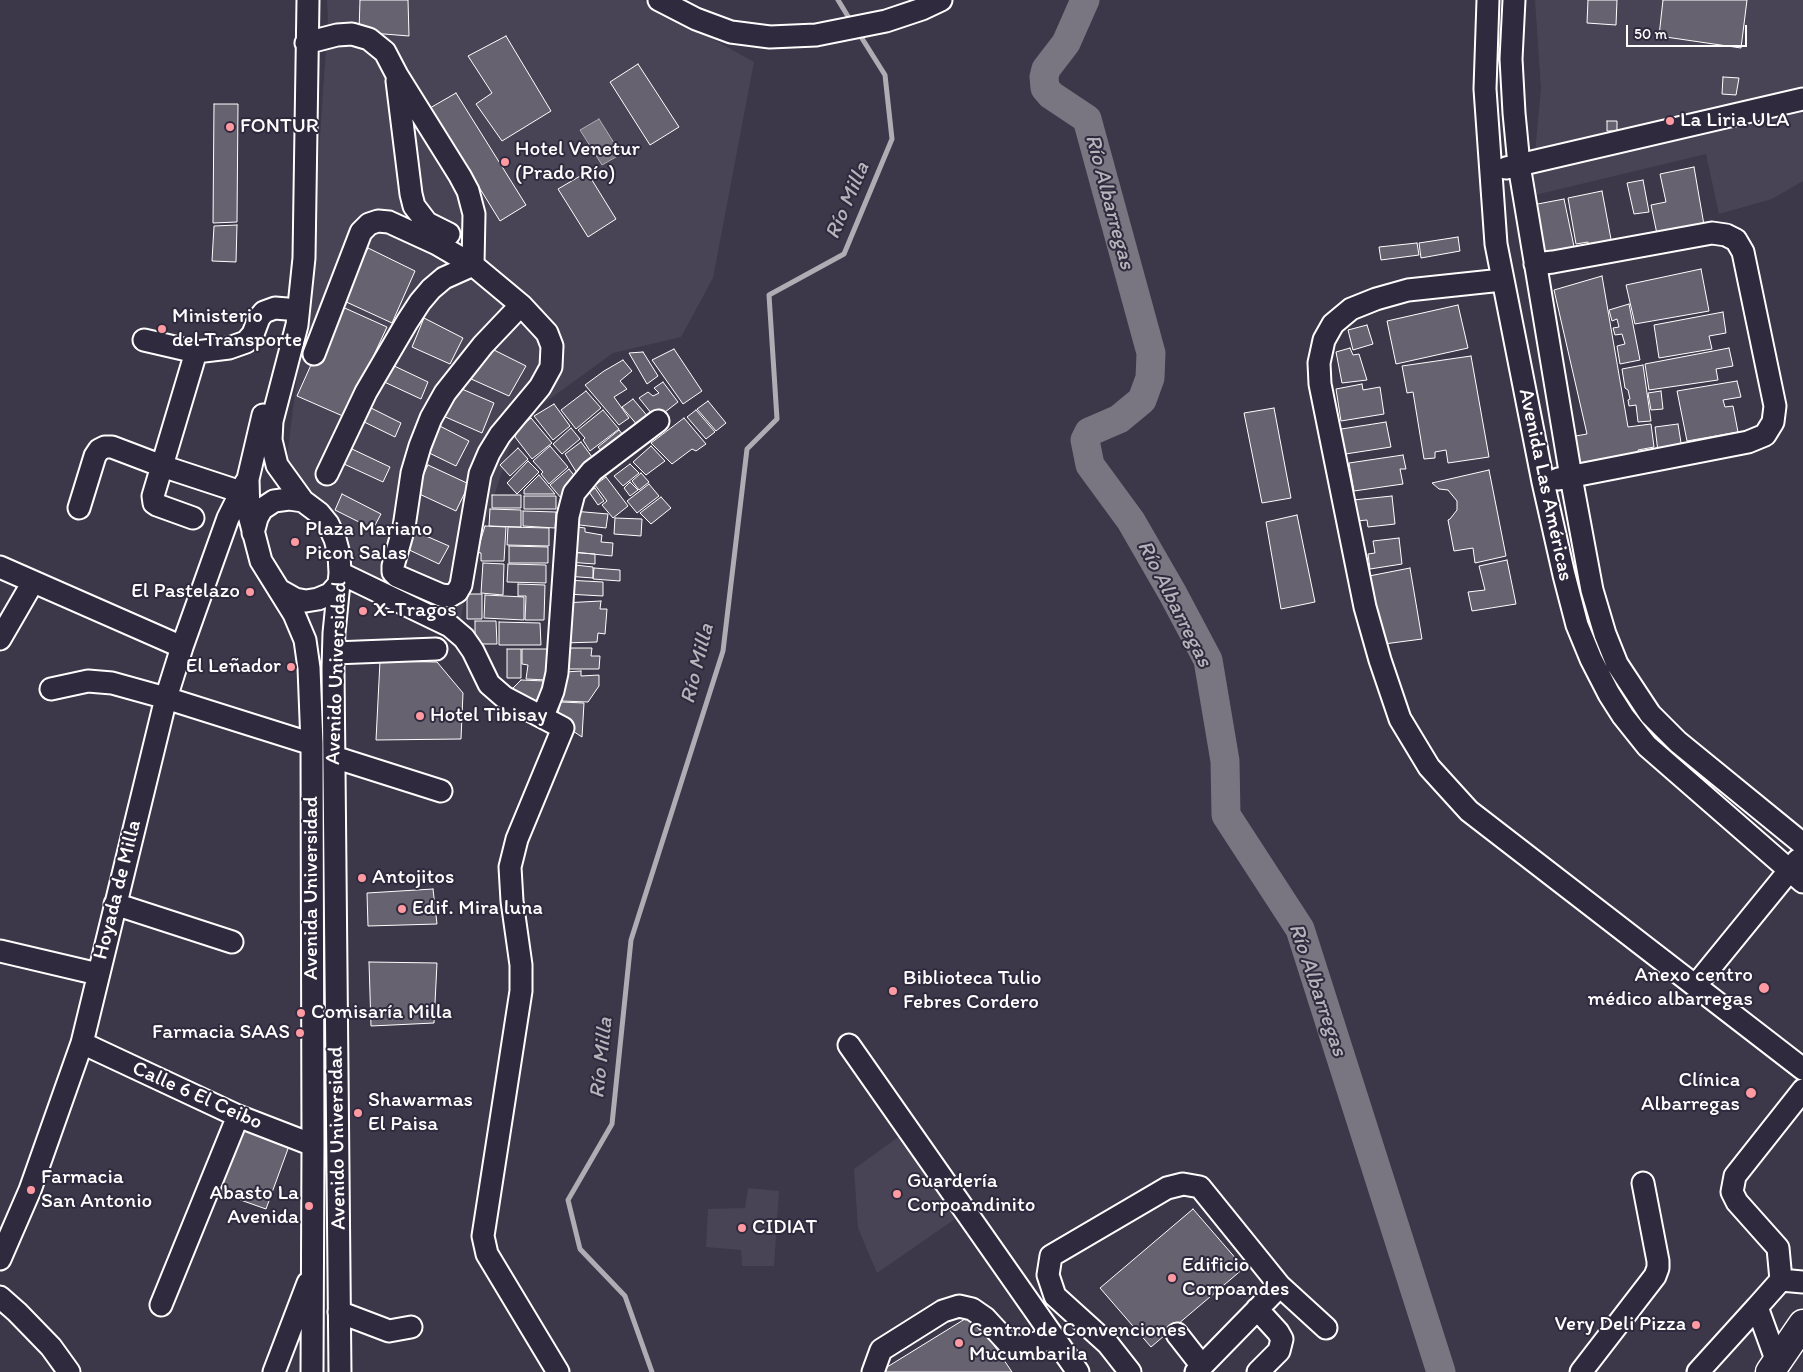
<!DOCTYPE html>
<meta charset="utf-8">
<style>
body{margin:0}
#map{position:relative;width:1803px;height:1372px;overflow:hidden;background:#3c3749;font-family:Itim,sans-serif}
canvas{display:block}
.scale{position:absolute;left:1626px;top:25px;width:121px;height:22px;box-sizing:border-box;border:2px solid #fff;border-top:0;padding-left:6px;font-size:15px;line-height:18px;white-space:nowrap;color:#fff;-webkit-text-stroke:4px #2f2a3d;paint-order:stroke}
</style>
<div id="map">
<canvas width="1803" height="1372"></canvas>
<div class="scale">50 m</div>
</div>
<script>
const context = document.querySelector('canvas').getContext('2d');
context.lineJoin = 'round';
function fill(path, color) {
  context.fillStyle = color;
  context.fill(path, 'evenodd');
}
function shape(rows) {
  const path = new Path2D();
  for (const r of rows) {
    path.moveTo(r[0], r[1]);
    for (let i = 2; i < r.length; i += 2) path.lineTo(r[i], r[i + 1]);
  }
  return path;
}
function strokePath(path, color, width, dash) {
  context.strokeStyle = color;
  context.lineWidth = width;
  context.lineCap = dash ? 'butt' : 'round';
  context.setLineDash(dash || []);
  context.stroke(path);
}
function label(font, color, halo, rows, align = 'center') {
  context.font = font + ' Itim,sans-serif';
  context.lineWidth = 4;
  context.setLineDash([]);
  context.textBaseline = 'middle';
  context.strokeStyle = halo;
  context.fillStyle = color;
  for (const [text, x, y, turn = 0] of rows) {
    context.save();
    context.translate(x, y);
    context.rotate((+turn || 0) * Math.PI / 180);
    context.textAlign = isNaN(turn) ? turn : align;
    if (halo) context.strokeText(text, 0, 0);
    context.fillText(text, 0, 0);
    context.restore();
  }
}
fill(shape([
 [327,0,643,0,754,62,713,278,681,337,613,353,518,422,470,571,460,623,360,582,286,466,312,254,328,20],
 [1535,0,1803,0,1803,181,1772,199,1719,214,1706,154,1531,196,1541,88],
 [901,1135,955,1219,877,1273,858,1228,854,1169],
 [748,1188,779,1191,774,1266,742,1266,741,1250,706,1247,708,1209,745,1208]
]), '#494455');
const water = shape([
 [599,119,621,154,602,165,580,130,599,119]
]);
fill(water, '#797682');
strokePath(water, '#afadb4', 1);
strokePath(shape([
 [838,0,852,23],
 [652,1372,625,1296,580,1249,568,1200,612,1124,631,940,723,651,747,449,777,419,769,295,844,254,892,139,885,75,858,32]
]), '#afadb4', 5);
strokePath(shape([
 [1085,0,1066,43,1046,69,1044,77,1045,88,1051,95,1087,119,1151,353,1150,378,1142,400,1119,419,1089,432,1085,440,1090,465,1131,521,1173,594,1208,660,1225,761,1226,815,1300,929,1441,1372]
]), '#797682', 29);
const building = shape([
 [360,0,408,0,409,36,359,32,360,0],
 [1588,0,1617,0,1616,25,1587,23,1588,0],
 [1663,0,1747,0,1741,48,1659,36,1663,0],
 [506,36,551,111,502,141,476,104,492,93,468,56,506,36],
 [638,64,679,127,650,145,610,82,638,64],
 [1723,77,1739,78,1736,95,1722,94,1723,77],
 [456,93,526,205,500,221,430,108,456,93],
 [214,104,238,104,237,222,213,223,214,104],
 [1607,121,1617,121,1617,131,1607,131,1607,121],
 [1694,167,1704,225,1657,234,1651,205,1666,202,1660,174,1694,167],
 [587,172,616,219,588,237,558,189,587,172],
 [1643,180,1649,212,1634,214,1627,183,1643,180],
 [1602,191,1613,250,1591,254,1588,242,1576,244,1568,198,1602,191],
 [1564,199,1576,256,1539,262,1527,206,1564,199],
 [237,225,236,262,212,261,214,226,237,225],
 [1458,237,1460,251,1421,258,1419,243,1458,237],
 [1417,243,1419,255,1381,260,1379,247,1417,243],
 [368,248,415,271,392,323,342,300,368,248],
 [1701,269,1709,311,1635,324,1626,285,1701,269],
 [1602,276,1628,427,1651,424,1654,447,1638,450,1641,460,1574,470,1570,437,1587,434,1554,290,1602,276],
 [1629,304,1640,360,1620,364,1617,346,1625,344,1622,334,1615,335,1613,328,1619,327,1617,319,1612,321,1609,310,1629,304],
 [338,305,387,327,345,417,297,396,338,305],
 [1458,305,1468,348,1396,364,1387,321,1458,305],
 [1723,312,1726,333,1709,336,1712,349,1659,358,1654,325,1723,312],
 [424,318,463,338,450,364,412,347,424,318],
 [1367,325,1373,344,1353,350,1348,330,1367,325],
 [486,346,526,366,509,396,469,378,486,346],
 [1350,348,1353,355,1359,354,1367,380,1342,383,1336,352,1350,348],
 [1729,348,1733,366,1716,369,1718,380,1649,390,1645,364,1729,348],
 [674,349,702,391,683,404,652,360,674,349],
 [643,352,658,376,647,384,629,353,643,352],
 [1471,356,1489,457,1448,463,1446,450,1435,452,1435,458,1424,459,1413,392,1407,393,1402,366,1471,356],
 [623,360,632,371,620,381,627,389,614,397,629,418,619,425,585,385,604,371,623,360],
 [388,363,428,382,421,399,380,380,388,363],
 [1643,365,1651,421,1638,422,1636,405,1629,406,1628,400,1630,399,1628,390,1625,388,1622,369,1643,365],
 [1737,381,1741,397,1723,400,1725,407,1733,406,1738,432,1687,441,1677,391,1737,381],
 [663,382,678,402,656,419,639,398,648,392,653,396,659,393,654,388,663,382],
 [1362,384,1363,390,1380,387,1384,414,1341,421,1336,389,1362,384],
 [455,386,494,403,482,433,441,415,455,386],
 [586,391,601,408,576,429,561,410,586,391],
 [1661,391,1663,409,1651,410,1648,393,1661,391],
 [633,399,649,418,638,426,622,407,633,399],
 [708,401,726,423,716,431,697,409,708,401],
 [363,404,401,423,395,437,356,418,363,404],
 [554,404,570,426,553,440,534,416,554,404],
 [1274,408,1291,498,1262,503,1244,413,1274,408],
 [603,410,619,429,590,451,583,440,585,438,578,430,603,410],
 [696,410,715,432,706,439,687,417,696,410],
 [531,418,552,443,532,459,515,437,518,429,531,418],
 [684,418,706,444,696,451,692,449,672,464,651,443,684,418],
 [432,422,469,441,456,466,419,448,432,422],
 [1386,422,1391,447,1339,455,1335,430,1386,422],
 [1678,424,1682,449,1658,452,1655,427,1678,424],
 [571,428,580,439,562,454,553,444,571,428],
 [619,430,628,441,607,458,598,447,619,430],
 [581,442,598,465,580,478,565,454,581,442],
 [550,446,568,467,549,484,541,474,543,472,533,461,550,446],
 [651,446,665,461,646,475,633,462,651,446],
 [518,448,528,459,510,476,500,465,518,448],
 [352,449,390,467,383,482,344,464,352,449],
 [1403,455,1406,469,1400,469,1403,484,1354,491,1349,463,1403,455],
 [528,461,539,472,517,494,507,483,528,461],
 [630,464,639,473,623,486,614,476,630,464],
 [428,465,469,484,456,511,415,492,428,465],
 [569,469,580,483,561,498,550,485,569,469],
 [1489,470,1506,556,1475,563,1473,548,1454,551,1448,520,1450,519,1457,510,1457,501,1448,490,1439,489,1432,483,1489,470],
 [641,473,649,482,639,490,632,481,641,473],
 [539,475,555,494,524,494,524,490,539,475],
 [606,477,628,506,613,518,602,505,607,501,595,485,606,477],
 [630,482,638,490,630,496,624,488,630,482],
 [649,484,659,496,637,513,627,501,649,484],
 [595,488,604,501,598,505,589,492,595,488],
 [342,494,381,514,373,529,335,510,342,494],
 [492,495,521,495,521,508,492,508,492,495],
 [524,496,556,496,556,509,524,509,524,496],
 [1392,496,1395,524,1368,527,1367,520,1357,521,1353,500,1392,496],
 [661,497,671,508,651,524,640,513,661,497],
 [490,509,521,510,521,527,489,526,490,509],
 [523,511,556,512,555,528,523,526,523,511],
 [573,511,608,514,606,528,571,524,573,511],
 [1297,515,1315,602,1281,609,1266,522,1297,515],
 [615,518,642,519,641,536,614,534,615,518],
 [485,526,506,527,504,561,481,561,481,553,477,552,485,526],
 [570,526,585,528,585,532,602,535,601,542,613,543,612,556,573,552,570,526],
 [508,527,549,528,549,546,507,545,508,527],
 [410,529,449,546,439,564,403,547,410,529],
 [1399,538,1402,564,1370,569,1368,554,1375,553,1373,541,1399,538],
 [509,546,548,547,548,563,509,563,509,546],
 [569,552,595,554,595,564,568,562,569,552],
 [1507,560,1516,604,1472,611,1468,592,1485,590,1479,566,1507,560],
 [483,563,504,564,503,595,481,593,483,563],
 [508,564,546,565,546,583,507,582,508,564],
 [566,564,593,567,593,578,566,576,566,564],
 [594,568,620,570,620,581,593,579,594,568],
 [1410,568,1422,639,1384,644,1369,576,1410,568],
 [566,580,603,582,603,596,566,594,566,580],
 [518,584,545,585,544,620,525,620,526,596,518,596,518,584],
 [467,594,482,594,482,619,467,619,467,594],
 [485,595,524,597,524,620,484,618,485,595],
 [601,601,600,609,607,609,605,634,598,633,597,642,563,643,563,603,601,601],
 [475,621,496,621,497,644,475,644,475,621],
 [499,622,540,623,541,645,499,645,499,622],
 [562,648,592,648,591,656,600,656,599,669,562,669,562,648],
 [507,649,521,649,521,678,507,678,507,649],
 [522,649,548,649,547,680,526,679,528,665,522,664,522,649],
 [380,661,437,662,463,693,461,739,376,740,380,661],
 [581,671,581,676,599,675,599,686,588,702,562,701,565,672,581,671],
 [521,680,545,681,541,696,534,706,511,690,521,680],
 [561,702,584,703,582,737,556,720,561,702],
 [433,889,437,924,368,926,367,893,433,889],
 [369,962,437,963,434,1023,371,1026,369,962],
 [238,1128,289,1146,266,1209,215,1191,238,1128],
 [1193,1209,1244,1268,1151,1347,1100,1288,1193,1209],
 [973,1314,1012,1372,879,1372,973,1314]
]);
fill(building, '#666270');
strokePath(building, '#fff', 1);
const minor = shape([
 [308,0,304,258,297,325,272,421,271,440,277,465,303,501,319,513,328,524,335,539,339,554,340,573,334,633,333,668,340,1372],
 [659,0,696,19,731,32,770,37,816,35,886,21,922,9,941,0],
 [1488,0,1485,89,1496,244,1543,482,1564,575,1577,625,1591,659,1609,694,1623,716,1647,746,1803,882],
 [1514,0,1511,59,1514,113,1519,165,1571,477,1592,590,1605,634,1617,664,1650,714,1678,742,1803,844],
 [306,43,337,35,352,34,369,39,385,52,397,75,460,176,468,191,474,214,473,265],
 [397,81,411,194,414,206,427,223,449,234],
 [1506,168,1803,99],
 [1535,264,1553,262,1712,233,1726,235,1736,240,1743,252,1775,406,1773,422,1765,435,1748,442,1558,479],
 [1502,280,1408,290,1376,299,1351,309,1333,324,1324,340,1319,363,1320,384,1365,607,1380,660,1400,719,1429,767,1469,811,1803,1069],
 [144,340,196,352],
 [314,354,361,232,369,224,378,221,389,222,437,244,473,265,521,305,547,333,552,346,551,367,540,387,500,435,489,453,480,474,461,585,457,592,450,596,441,595,397,576,393,572,393,566,404,527,412,473,420,446,431,418,445,393,483,345,521,305],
 [263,415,248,479,249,515,261,561,294,614,305,640,309,668,312,744,313,1145,312,1372],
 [327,474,366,392,407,322,420,302,431,289,444,278,473,265],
 [79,508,95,456,99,450,105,447,112,447,162,466,241,492],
 [193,518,157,505,154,503,153,496,196,352,229,348,246,342,253,334,259,318,264,312,275,308,287,309],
 [253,533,257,518,262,509,274,501,289,499,303,501],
 [0,567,182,647],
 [340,573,450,626,464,638,473,651,489,684,504,697,563,728,517,839,510,867,512,901,521,965,521,991,483,1236,487,1254,558,1372],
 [279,590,295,599,306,601,318,599,330,594,338,585],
 [0,639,33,582],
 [334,653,436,649],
 [51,689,88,681,112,683,166,698,312,744],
 [543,716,553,691,557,673,568,516,574,493,592,471,658,421],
 [334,757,441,791],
 [115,904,232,942],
 [0,951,98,974],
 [1696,985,1798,860],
 [82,1043,238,1116,313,1145],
 [849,1045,1078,1372],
 [0,1259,30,1190,82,1043,166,698,182,647,228,518,246,482],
 [1781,1280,1803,1282],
 [0,1297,17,1312,51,1347,69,1372],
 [161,1305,238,1116],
 [1257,1309,1278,1332,1282,1339,1279,1351,1258,1372],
 [339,1312,389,1331,411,1327],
 [1177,1334,1202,1366],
 [1777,1362,1757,1307,1781,1280,1778,1248,1737,1202,1732,1192,1735,1176,1803,1090],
 [274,1372,308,1283],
 [873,1372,881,1350,943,1311,959,1306,972,1309,985,1318,1010,1345,1025,1347,1053,1337],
 [1130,1372,1108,1344,1055,1296,1048,1275,1051,1256,1167,1188,1183,1184,1200,1187,1280,1286,1326,1328],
 [1196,1372,1280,1286],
 [1581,1372,1655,1276,1658,1268,1658,1261,1643,1183],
 [1698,1372,1757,1307]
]);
const highway = shape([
 [1770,1372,1803,1324]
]);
strokePath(minor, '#fff', 25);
strokePath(highway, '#fff', 31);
strokePath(minor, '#2f2a3d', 21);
strokePath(highway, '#2f2a3d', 28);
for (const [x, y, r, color] of [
 [1670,121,5,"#ff9aa2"],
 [230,127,5,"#ff9aa2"],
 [505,162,5,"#ff9aa2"],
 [162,329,5,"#ff9aa2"],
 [295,542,5,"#ff9aa2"],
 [250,592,5,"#ff9aa2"],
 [363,611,5,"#ff9aa2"],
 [291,667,5,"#ff9aa2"],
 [420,716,5,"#ff9aa2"],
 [362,878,5,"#ff9aa2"],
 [402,909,5,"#ff9aa2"],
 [1764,988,6,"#ff9aa2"],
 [893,991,5,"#ff9aa2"],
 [301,1013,5,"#ff9aa2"],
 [300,1033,5,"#ff9aa2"],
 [1751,1093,6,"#ff9aa2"],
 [358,1113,5,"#ff9aa2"],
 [31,1190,5,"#ff9aa2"],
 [897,1194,5,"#ff9aa2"],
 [309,1206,5,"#ff9aa2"],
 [742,1228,5,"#ff9aa2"],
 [1172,1278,5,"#ff9aa2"],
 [1696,1325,5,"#ff9aa2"],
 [959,1343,5,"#ff9aa2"]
]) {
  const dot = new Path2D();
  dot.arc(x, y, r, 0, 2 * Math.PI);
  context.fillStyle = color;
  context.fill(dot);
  strokePath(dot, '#2f2a3d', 2);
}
label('21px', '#fff', '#2f2a3d', [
 ["La Liria ULA",1680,121],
 ["FONTUR",240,127],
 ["Hotel Venetur",515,150],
 ["(Prado Río)",515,174],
 ["Ministerio",172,317],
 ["del Transporte",172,341],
 ["Plaza Mariano",305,530],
 ["Picon Salas",305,554],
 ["El Pastelazo",240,592,"right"],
 ["X-Tragos",373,611],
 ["El Leñador",281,667,"right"],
 ["Hotel Tibisay",430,716],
 ["Antojitos",372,878],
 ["Edif. Mira luna",412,909],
 ["Anexo centro",1753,976,"right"],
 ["médico albarregas",1753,1000,"right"],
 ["Biblioteca Tulio",903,979],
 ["Febres Cordero",903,1003],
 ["Comisaría Milla",311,1013],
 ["Farmacia SAAS",290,1033,"right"],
 ["Clínica",1740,1081,"right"],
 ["Albarregas",1740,1105,"right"],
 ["Shawarmas",368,1101],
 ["El Paisa",368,1125],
 ["Farmacia",41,1178],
 ["San Antonio",41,1202],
 ["Guardería",907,1182],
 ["Corpoandinito",907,1206],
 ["Abasto La",299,1194,"right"],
 ["Avenida",299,1218,"right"],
 ["CIDIAT",752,1228],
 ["Edificio",1182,1266],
 ["Corpoandes",1182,1290],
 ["Very Deli Pizza",1686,1325,"right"],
 ["Centro de Convenciones",969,1331],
 ["Mucumbarila",969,1355]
], 'left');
label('21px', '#fff', '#2f2a3d', [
 ["Avenida Las Américas",1545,485,78],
 ["Avenido Universidad",337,673,-88],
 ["Avenida Universidad",312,888,-90],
 ["Hoyada de Milla",118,890,-76],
 ["Calle 6 El Ceibo",197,1096,24],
 ["Avenido Universidad",338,1138,-91]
]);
label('italic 22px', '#b5b4ba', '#2f2a3d', [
 ["Río Milla",848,201,-67],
 ["Río Albarregas",1109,202,75],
 ["Río Albarregas",1174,604,63],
 ["Río Milla",698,664,-76],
 ["Río Albarregas",1317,990,71],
 ["Río Milla",602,1058,-84]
]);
</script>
